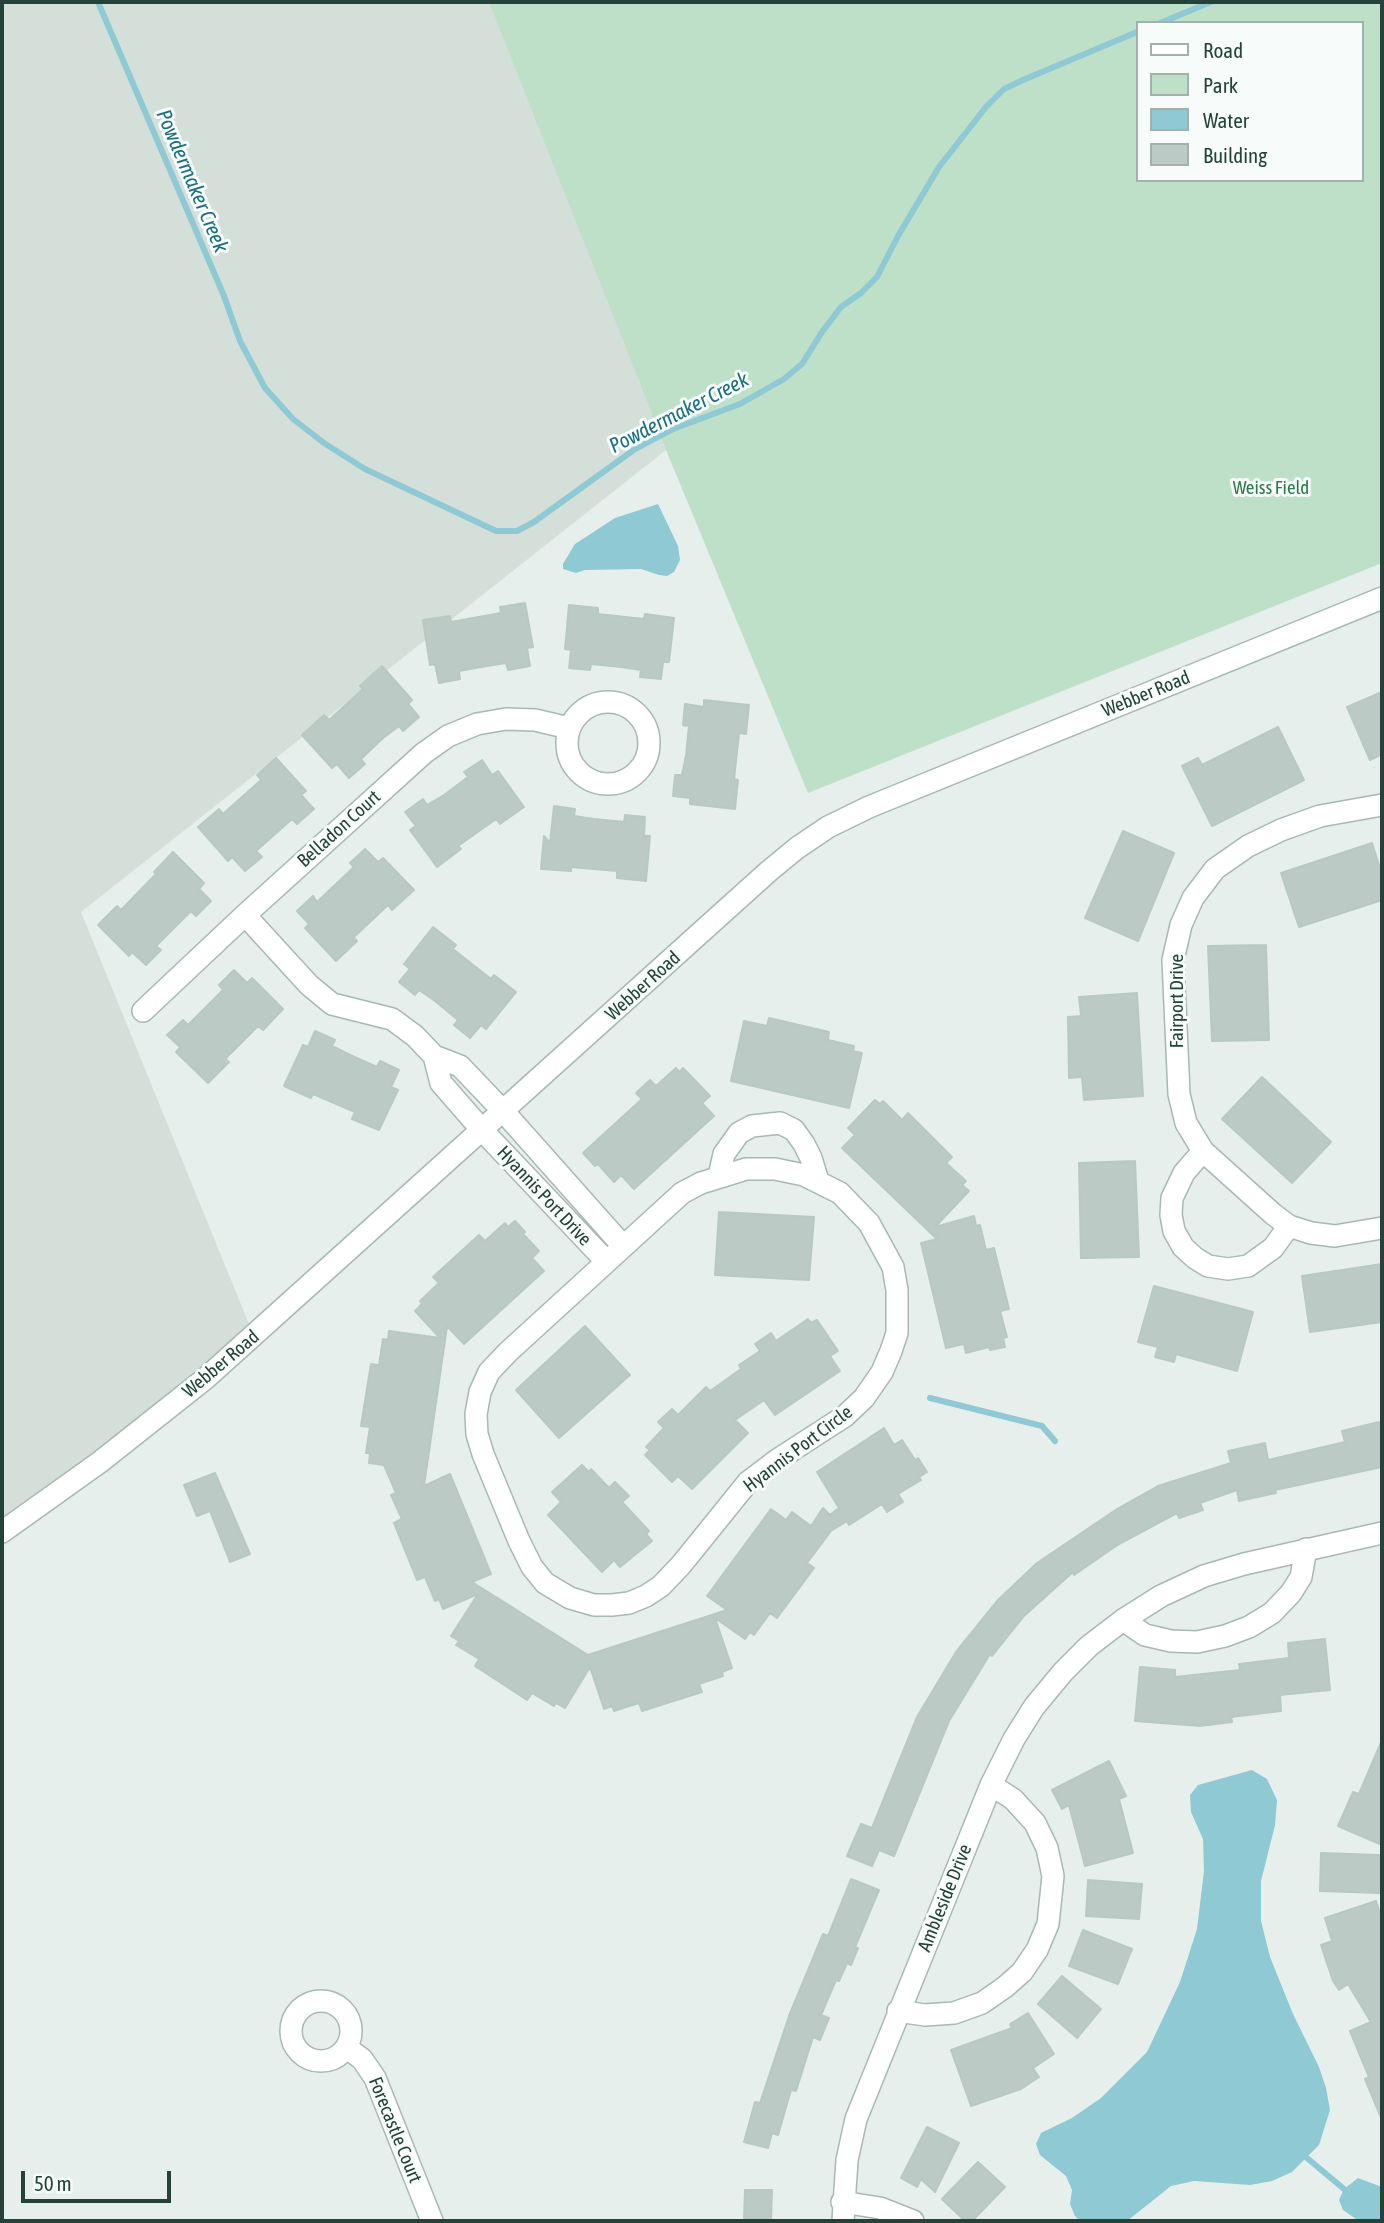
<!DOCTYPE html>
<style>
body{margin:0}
#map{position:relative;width:1384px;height:2223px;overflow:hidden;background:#e6efeb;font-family:"Asap Condensed",sans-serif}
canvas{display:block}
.frame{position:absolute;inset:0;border:4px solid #24423a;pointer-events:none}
.legend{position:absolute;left:1136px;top:21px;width:228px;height:161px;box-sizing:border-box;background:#f7fbf9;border:2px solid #a3b1ad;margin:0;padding:9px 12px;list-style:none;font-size:21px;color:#24423a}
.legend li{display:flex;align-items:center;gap:14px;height:35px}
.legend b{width:35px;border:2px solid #a3b1ad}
.scale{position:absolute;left:21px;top:2171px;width:150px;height:32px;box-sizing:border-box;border:4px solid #24423a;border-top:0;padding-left:9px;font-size:21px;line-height:24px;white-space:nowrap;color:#24423a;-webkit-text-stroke:5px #f7fbf9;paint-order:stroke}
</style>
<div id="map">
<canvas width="1384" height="2223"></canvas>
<div class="frame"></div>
<ul class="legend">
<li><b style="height:9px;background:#fff"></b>Road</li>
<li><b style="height:19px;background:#bfe0c8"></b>Park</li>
<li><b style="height:19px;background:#8ec9d4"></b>Water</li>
<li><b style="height:19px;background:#bbcac4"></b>Building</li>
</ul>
<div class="scale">50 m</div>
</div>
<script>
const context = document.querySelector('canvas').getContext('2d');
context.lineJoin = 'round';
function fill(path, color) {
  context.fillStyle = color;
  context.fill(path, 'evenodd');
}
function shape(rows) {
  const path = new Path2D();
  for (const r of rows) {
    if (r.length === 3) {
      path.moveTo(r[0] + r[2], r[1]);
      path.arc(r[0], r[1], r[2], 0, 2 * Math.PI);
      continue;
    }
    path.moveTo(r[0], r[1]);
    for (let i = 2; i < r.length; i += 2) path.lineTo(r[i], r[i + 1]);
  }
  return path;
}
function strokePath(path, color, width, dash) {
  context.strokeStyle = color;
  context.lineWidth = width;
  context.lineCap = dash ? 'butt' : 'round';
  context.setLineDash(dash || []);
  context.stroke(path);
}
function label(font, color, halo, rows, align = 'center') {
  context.font = font + ' "Asap Condensed",sans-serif';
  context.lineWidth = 6;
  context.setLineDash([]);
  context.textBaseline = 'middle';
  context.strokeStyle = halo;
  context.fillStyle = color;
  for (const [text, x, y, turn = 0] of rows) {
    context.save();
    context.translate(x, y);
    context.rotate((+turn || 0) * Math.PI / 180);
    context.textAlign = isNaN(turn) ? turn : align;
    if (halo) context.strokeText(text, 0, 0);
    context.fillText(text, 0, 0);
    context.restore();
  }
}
fill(shape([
 [2,2,490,2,666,450,81,912,251,1329,145,1418,2,1521]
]), '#d4dfda');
fill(shape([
 [489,2,1382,2,1382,563,808,793,666,450],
 [1137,23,1361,23,1361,180,1137,180]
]), '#bfe0c8');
fill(shape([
 [658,504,678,546,680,560,674,572,667,576,659,575,641,569,585,570,576,573,563,569,563,564,575,544,615,518],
 [1252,1770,1267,1779,1277,1800,1275,1825,1261,1881,1261,1921,1270,1957,1293,2014,1319,2067,1326,2088,1330,2110,1319,2145,1292,2172,1272,2181,1250,2185,1194,2181,1171,2186,1127,2221,1080,2221,1075,2216,1070,2204,1072,2190,1066,2176,1040,2155,1036,2144,1041,2133,1072,2118,1101,2098,1147,2052,1180,1982,1197,1929,1204,1871,1203,1839,1191,1812,1190,1795,1198,1785],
 [1358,2178,1382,2187,1382,2221,1359,2221,1343,2210,1339,2200,1344,2189]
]), '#8ec9d4');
strokePath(shape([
 [98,2,224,296,240,341,265,388,293,419,324,443,365,469,496,531,517,531,534,522,635,449,673,429,740,404,784,379,802,364,822,332,841,307,861,293,877,277,898,236,939,167,986,107,1004,89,1023,80,1137,32],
 [1160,23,1211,2],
 [930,1398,1042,1426,1055,1441],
 [1307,2158,1344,2189]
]), '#8ec9d4', 6);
const building = shape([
 [525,603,533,647,527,648,530,666,508,670,506,663,481,667,459,671,460,679,439,683,435,664,430,665,423,620,450,616,451,622,501,613,500,607,525,603],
 [569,605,598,608,598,614,644,619,645,614,674,618,669,662,663,662,661,679,640,677,641,670,621,667,591,664,590,670,569,668,571,650,565,649,569,605],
 [382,666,412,700,408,704,419,717,403,731,399,726,383,738,361,759,365,764,349,778,337,764,332,768,302,735,324,715,329,720,363,689,360,686,382,666],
 [1382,692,1382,754,1370,760,1347,707,1382,692],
 [704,700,749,705,746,734,739,733,734,779,738,780,735,809,690,804,690,798,673,796,675,775,682,775,686,756,689,726,683,725,685,704,704,707,704,700],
 [1278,727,1304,780,1212,826,1182,766,1198,758,1202,765,1278,727],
 [276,758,306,791,301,795,314,809,297,824,292,819,256,851,262,857,245,871,232,857,228,861,198,827,219,809,223,814,261,780,257,775,276,758],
 [482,760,492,775,498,771,524,807,500,824,496,819,458,846,461,849,437,867,410,830,416,826,405,812,423,799,427,805,444,795,468,777,464,772,482,760],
 [554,806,575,809,574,816,594,819,624,822,625,815,645,817,644,836,650,836,646,881,617,878,617,871,571,867,571,871,541,869,544,836,550,843,554,806],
 [1123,831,1174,853,1138,941,1085,918,1123,831],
 [1372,843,1382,875,1382,900,1299,927,1281,873,1372,843],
 [365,849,378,862,383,858,414,890,392,910,388,905,354,937,357,941,336,961,305,928,309,924,297,911,313,896,317,902,354,867,350,863,365,849],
 [173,852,204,883,199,889,211,901,196,916,191,911,156,946,161,950,146,965,132,952,129,956,98,925,117,906,121,910,156,874,154,872,173,852],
 [433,927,456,945,453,949,491,979,494,975,516,992,486,1029,481,1025,470,1038,454,1025,458,1020,435,1001,419,990,415,995,399,982,410,969,404,964,433,927],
 [1266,945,1269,1040,1212,1041,1208,946,1266,945],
 [234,970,247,983,252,978,283,1009,263,1030,258,1026,225,1059,229,1062,208,1083,176,1052,180,1047,167,1035,183,1020,188,1025,223,990,219,985,234,970],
 [1137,993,1143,1096,1084,1100,1082,1077,1069,1078,1068,1017,1081,1016,1079,997,1137,993],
 [769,1018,829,1032,828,1040,854,1046,853,1051,862,1053,849,1108,731,1081,744,1021,767,1026,769,1018],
 [315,1031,335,1040,332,1046,350,1055,377,1067,380,1061,399,1070,391,1087,398,1090,379,1130,352,1119,355,1112,313,1094,311,1098,284,1086,303,1045,308,1047,315,1031],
 [676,1068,679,1072,683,1068,710,1096,702,1103,714,1116,634,1189,621,1175,614,1182,598,1164,595,1166,583,1153,642,1099,636,1093,650,1080,656,1086,676,1068],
 [1262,1077,1331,1142,1292,1183,1222,1119,1262,1077],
 [875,1100,880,1104,883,1101,902,1120,908,1113,952,1157,946,1163,966,1181,962,1185,969,1191,935,1227,974,1216,976,1226,980,1225,986,1250,994,1248,1009,1309,1000,1311,1007,1337,1003,1338,1005,1347,990,1350,989,1347,966,1353,964,1344,946,1348,921,1243,937,1239,842,1148,855,1135,848,1128,875,1100],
 [1135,1161,1139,1257,1081,1258,1079,1163,1135,1161],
 [719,1212,814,1217,809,1280,715,1275,719,1212],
 [515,1221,525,1232,523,1234,539,1251,532,1258,544,1271,464,1344,447,1326,424,1486,450,1474,491,1574,472,1582,588,1655,727,1610,707,1596,771,1509,786,1520,792,1512,811,1526,823,1508,830,1515,839,1508,817,1472,884,1428,894,1445,902,1440,915,1460,918,1458,927,1472,919,1477,921,1480,898,1494,903,1502,887,1512,882,1504,849,1525,847,1521,831,1531,807,1563,814,1568,777,1618,770,1613,754,1635,750,1632,745,1639,715,1618,732,1668,722,1672,723,1676,699,1684,702,1692,642,1711,639,1703,614,1711,612,1706,604,1709,590,1667,565,1708,556,1703,554,1706,532,1693,527,1700,475,1666,479,1659,456,1645,459,1641,451,1636,478,1594,443,1609,439,1599,435,1601,425,1577,417,1580,394,1523,402,1519,391,1495,396,1493,384,1465,369,1463,370,1453,366,1453,370,1427,361,1426,371,1364,379,1365,383,1339,388,1340,389,1331,440,1338,415,1311,422,1304,420,1301,439,1283,433,1277,479,1235,485,1241,505,1223,508,1227,515,1221],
 [1382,1264,1382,1322,1310,1332,1302,1276,1382,1264],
 [1154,1286,1253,1312,1237,1371,1176,1354,1174,1362,1155,1357,1158,1347,1138,1342,1154,1286],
 [808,1319,811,1323,817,1320,838,1351,830,1356,840,1371,775,1415,764,1400,735,1420,748,1433,692,1489,678,1476,672,1482,645,1455,650,1450,646,1447,664,1428,658,1422,672,1409,678,1415,706,1387,710,1391,741,1369,739,1365,760,1351,755,1344,771,1333,776,1341,808,1319],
 [585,1326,630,1375,559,1438,516,1390,585,1326],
 [1379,1422,1382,1433,1382,1467,1275,1490,1276,1493,1239,1501,1237,1490,1200,1503,1203,1510,1179,1518,1177,1513,1119,1544,1074,1575,1073,1572,1024,1616,992,1656,990,1654,949,1721,894,1856,879,1850,872,1866,847,1856,861,1824,872,1828,917,1717,956,1652,998,1600,1037,1563,1117,1509,1158,1486,1231,1463,1228,1451,1265,1443,1268,1460,1345,1442,1342,1431,1379,1422],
 [582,1465,589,1472,591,1469,609,1488,615,1482,629,1496,622,1502,649,1531,646,1534,652,1541,620,1567,614,1560,602,1572,548,1515,561,1502,552,1492,582,1465],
 [215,1473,250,1554,230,1562,210,1511,197,1516,184,1485,215,1473],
 [1325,1639,1330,1690,1280,1695,1281,1711,1231,1717,1232,1722,1200,1726,1135,1721,1140,1667,1175,1670,1175,1677,1240,1670,1239,1664,1289,1658,1288,1643,1325,1639],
 [1382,1740,1382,1845,1338,1826,1353,1792,1359,1794,1382,1740],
 [1109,1761,1126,1796,1119,1799,1133,1853,1085,1866,1069,1805,1062,1809,1052,1790,1109,1761],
 [1321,1853,1380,1855,1379,1893,1320,1891,1321,1853],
 [851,1879,879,1890,855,1947,858,1948,851,1965,847,1963,839,1981,836,1980,821,2015,829,2018,820,2040,813,2037,796,2091,791,2090,778,2135,772,2133,768,2148,744,2142,755,2102,760,2103,789,2016,823,1934,828,1936,851,1879],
 [1088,1880,1142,1884,1139,1919,1086,1916,1088,1880],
 [1376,1901,1382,1920,1382,2120,1365,2079,1369,2077,1350,2031,1371,2022,1348,1984,1339,1990,1333,1981,1321,1945,1332,1941,1325,1918,1376,1901],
 [1083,1930,1132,1949,1118,1984,1069,1966,1083,1930],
 [1062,1976,1101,2009,1077,2038,1038,2004,1062,1976],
 [1028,2013,1054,2054,1033,2068,1039,2077,1021,2089,971,2106,951,2050,1012,2028,1010,2024,1028,2013],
 [927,2127,959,2143,935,2192,921,2179,917,2187,901,2178,927,2127],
 [978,2162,1005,2187,972,2221,965,2221,942,2199,978,2162],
 [745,2190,772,2190,771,2221,744,2221,745,2190]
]);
fill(building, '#bbcac4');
strokePath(building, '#b8c9c2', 2);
const street = shape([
 [608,743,41],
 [1382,805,1320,816,1281,830,1248,846,1215,869,1193,898,1181,925,1173,960,1179,1094,1186,1123,1203,1151,1273,1214,1289,1226,1311,1233,1335,1236,1382,1228],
 [245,915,309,985,332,1004,392,1019,415,1036,434,1056,460,1066,504,1112,623,1246],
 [143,1011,245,915,424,753,448,736,477,724,506,719,535,720,569,728],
 [434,1056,441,1083,482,1130,606,1261],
 [1203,1151,1184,1173,1172,1198,1171,1215,1174,1231,1183,1247,1195,1258,1208,1266,1228,1269,1248,1266,1273,1248,1289,1226],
 [746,1169,775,1169,804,1175,840,1193,869,1223,893,1267,897,1290,897,1333,891,1351,882,1372,864,1398,845,1416,777,1460,748,1482,681,1565,661,1586,646,1596,629,1603,612,1605,594,1605,570,1598,545,1583,532,1567,519,1541,483,1454,477,1434,476,1414,480,1392,489,1372,508,1352,682,1193,701,1183,746,1169],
 [719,1176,724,1154,739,1133,752,1126,780,1123,794,1130,804,1144,811,1158,818,1181],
 [2,1532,100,1462,206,1378,769,871,797,848,828,827,869,807,1382,598],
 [1123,1620,1145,1635,1171,1641,1197,1642,1225,1636,1249,1627,1272,1613,1291,1593,1301,1577,1306,1549],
 [321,2031,30],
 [898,2011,925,2015,954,2013,982,2003,1005,1987,1022,1972,1037,1950,1048,1924,1053,1876,1047,1848,1035,1823,1013,1799,991,1785],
 [347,2048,362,2059,375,2078,432,2221],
 [842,2202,880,2208,913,2221],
 [843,2221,847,2160,856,2119,991,1785,1014,1739,1034,1707,1063,1672,1089,1646,1123,1620,1161,1596,1204,1576,1244,1564,1382,1533]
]);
strokePath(street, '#a8b8b2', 24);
strokePath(street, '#fff', 21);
label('19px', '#2d7a4b', '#f7fbf9', [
 ["Weiss Field",1271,488]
]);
label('19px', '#24423a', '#f7fbf9', [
 ["Webber Road",1146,694,-22],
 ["Belladon Court",339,829,-42],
 ["Webber Road",643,986,-42],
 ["Fairport Drive",1177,1001,-90],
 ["Hyannis Port Drive",544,1196,47],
 ["Webber Road",221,1364,-40],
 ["Hyannis Port Circle",798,1449,-37],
 ["Ambleside Drive",945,1898,-68],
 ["Forecastle Court",395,2130,68]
]);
label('italic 21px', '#1c6f80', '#f7fbf9', [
 ["Powdermaker Creek",192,181,67],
 ["Powdermaker Creek",679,413,-27]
]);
</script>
